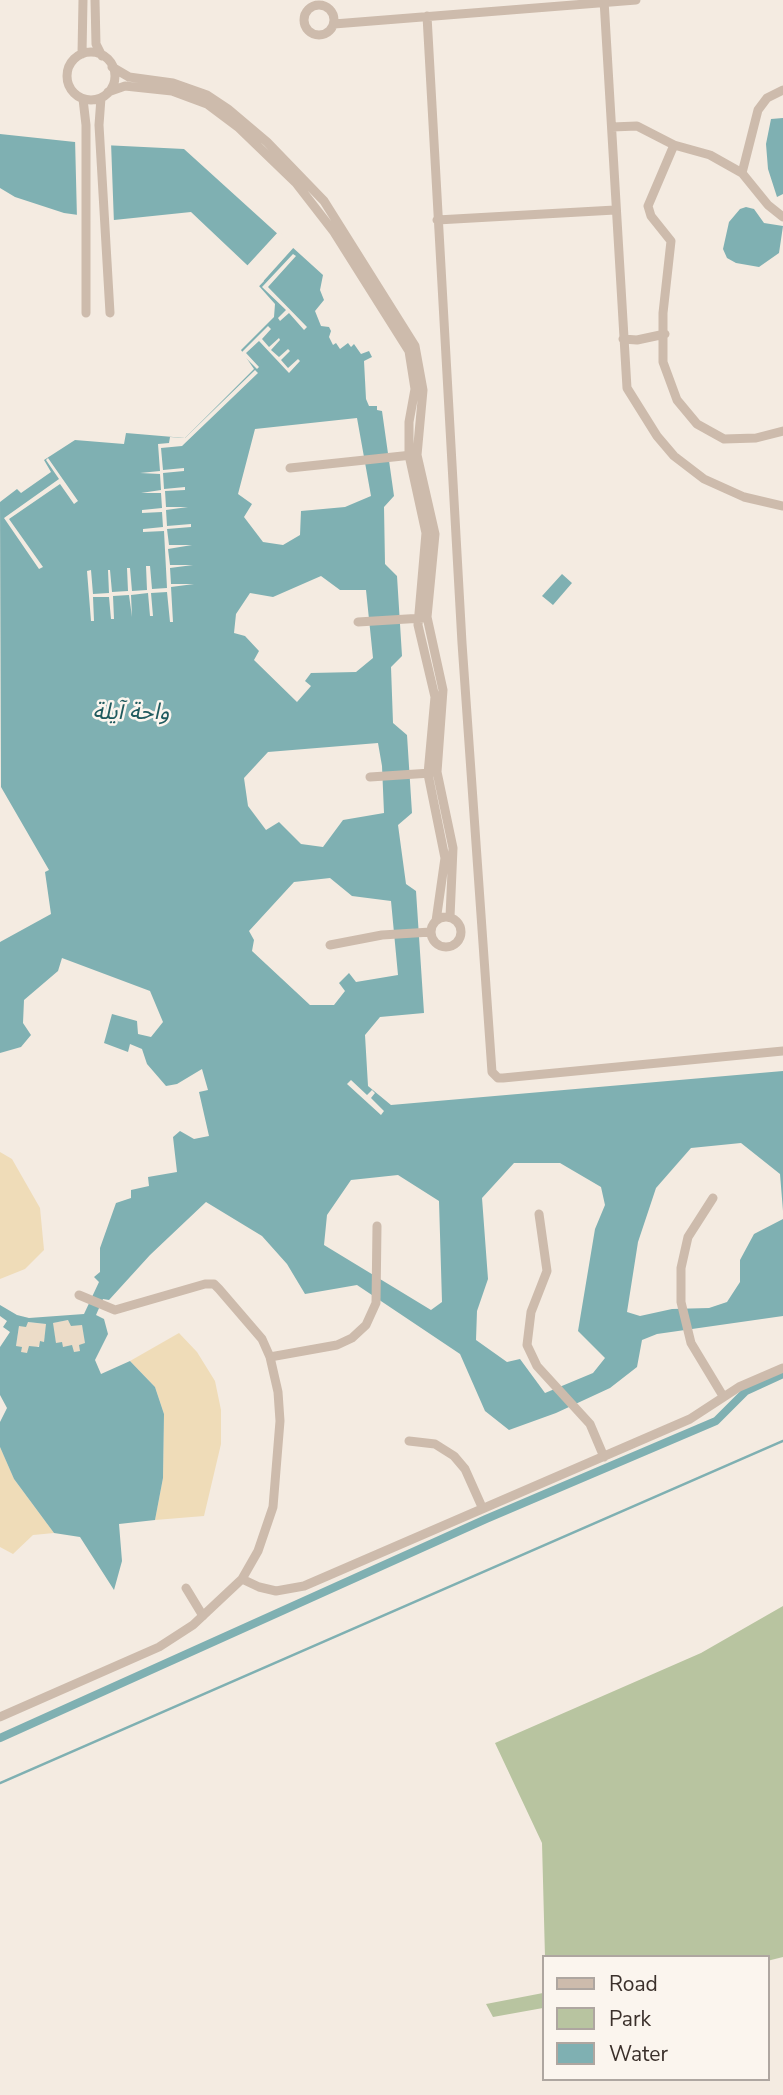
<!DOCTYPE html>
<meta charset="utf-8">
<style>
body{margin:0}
#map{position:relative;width:783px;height:2095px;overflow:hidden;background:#f4ebe1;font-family:"Nunito Sans",sans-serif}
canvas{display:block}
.legend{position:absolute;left:542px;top:1955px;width:228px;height:126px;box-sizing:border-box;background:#fbf5ee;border:2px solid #aea6a0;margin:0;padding:9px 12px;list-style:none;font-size:21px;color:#3b302b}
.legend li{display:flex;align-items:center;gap:14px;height:35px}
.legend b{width:35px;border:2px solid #aea6a0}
</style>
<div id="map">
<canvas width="783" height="2095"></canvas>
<ul class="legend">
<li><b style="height:9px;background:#cdbbac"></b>Road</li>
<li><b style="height:19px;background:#b8c4a0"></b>Park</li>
<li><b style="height:19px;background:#7fb0b2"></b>Water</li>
</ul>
</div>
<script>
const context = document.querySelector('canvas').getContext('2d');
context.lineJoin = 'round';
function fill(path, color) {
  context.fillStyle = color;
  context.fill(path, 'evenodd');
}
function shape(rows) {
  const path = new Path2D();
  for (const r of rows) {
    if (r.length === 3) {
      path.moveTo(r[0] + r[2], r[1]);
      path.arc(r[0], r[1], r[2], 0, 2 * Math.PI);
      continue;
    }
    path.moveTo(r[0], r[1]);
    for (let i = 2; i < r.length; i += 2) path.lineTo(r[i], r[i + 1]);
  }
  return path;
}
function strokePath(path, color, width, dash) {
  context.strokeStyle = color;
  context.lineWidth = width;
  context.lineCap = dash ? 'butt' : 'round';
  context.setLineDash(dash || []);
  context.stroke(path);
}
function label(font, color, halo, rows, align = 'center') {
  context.font = font + ' "Nunito Sans","Noto Sans Arabic",sans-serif';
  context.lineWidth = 5;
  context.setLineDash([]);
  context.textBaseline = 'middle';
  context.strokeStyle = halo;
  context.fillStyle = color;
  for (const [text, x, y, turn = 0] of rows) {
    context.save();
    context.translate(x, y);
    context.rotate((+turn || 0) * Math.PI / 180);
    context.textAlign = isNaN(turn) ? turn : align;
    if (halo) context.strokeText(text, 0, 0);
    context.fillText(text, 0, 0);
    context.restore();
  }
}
fill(shape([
 [783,1606,783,1957,767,1961,767,1957,545,1957,542,1843,495,1743,701,1653],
 [543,1993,543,2008,493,2017,486,2004]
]), '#b8c4a0');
fill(shape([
 [0,1152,12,1159,40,1208,44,1250,25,1269,0,1279],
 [179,1333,197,1352,215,1381,221,1410,221,1444,204,1516,155,1520,163,1478,164,1414,155,1387,130,1361],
 [0,1447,14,1479,54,1533,33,1535,13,1554,0,1547]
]), '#efdcb8');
fill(shape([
 [68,1320,82,1324,86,1344,80,1351,74,1352,56,1343,52,1323],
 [27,1322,47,1324,44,1342,28,1353,21,1353,16,1346,19,1326]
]), '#ecdcc8');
fill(shape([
 [783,118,783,194,777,197,768,169,766,144,771,119],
 [0,134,103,145,184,149,323,275,320,290,324,300,315,311,321,326,329,327,331,331,329,337,333,345,336,343,340,349,348,343,351,347,354,344,361,354,369,351,372,357,364,361,366,399,369,406,377,406,377,410,382,411,394,496,384,507,385,564,397,576,402,656,391,667,393,723,407,735,412,813,398,825,406,884,416,891,424,1013,380,1017,365,1035,368,1086,391,1105,783,1071,783,1211,780,1174,741,1143,691,1148,656,1188,638,1242,627,1312,640,1316,672,1309,709,1308,727,1302,740,1282,740,1260,754,1234,783,1219,783,1316,657,1334,642,1340,637,1367,610,1388,556,1413,509,1430,485,1411,460,1354,357,1285,305,1294,287,1264,262,1236,206,1202,150,1255,109,1300,103,1299,96,1315,104,1319,108,1334,95,1360,101,1374,130,1361,155,1387,164,1414,163,1478,155,1520,119,1524,122,1561,114,1590,80,1537,54,1533,14,1479,0,1447,0,1422,7,1408,0,1395,0,1347,10,1332,3,1327,7,1321,0,1316,0,1305,17,1315,29,1318,84,1314,99,1282,94,1277,100,1272,100,1248,116,1203,131,1198,131,1190,149,1186,148,1177,177,1172,173,1137,180,1131,194,1139,209,1136,199,1092,208,1090,202,1069,177,1084,166,1086,147,1064,142,1049,130,1044,128,1052,104,1043,112,1014,137,1021,138,1034,151,1037,163,1022,150,991,62,958,58,971,24,1000,23,1023,31,1035,21,1047,0,1053,0,942,51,914,45,872,49,870,1,787,0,502,17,489,21,493,51,472,44,460,75,440,124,444,126,433,185,438,254,369,241,350,274,317,275,304,259,286,264,281,191,212,114,220,64,213,15,197,0,188],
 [357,418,371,496,345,507,301,511,300,535,283,545,263,542,244,517,252,504,238,494,255,429],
 [321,576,340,590,366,590,373,658,356,672,311,673,305,681,311,686,297,702,254,660,259,651,245,636,234,633,236,614,250,593,273,597],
 [378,743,382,766,384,813,343,820,323,847,301,844,279,822,266,830,248,806,244,778,268,752],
 [330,878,352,896,391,901,398,975,356,982,349,973,339,983,345,991,334,1005,310,1005,252,951,254,940,249,931,294,882],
 [514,1163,560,1163,601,1187,605,1205,595,1229,578,1331,605,1358,593,1373,545,1393,520,1359,507,1362,476,1340,477,1311,488,1279,482,1198],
 [398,1175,439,1201,442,1302,431,1310,324,1245,327,1215,351,1180],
 [68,1320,71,1326,82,1325,85,1343,79,1345,80,1351,74,1352,72,1345,63,1347,62,1342,56,1343,53,1323],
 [28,1322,46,1324,44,1342,40,1341,39,1347,29,1346,27,1353,21,1352,22,1347,16,1346,19,1326,26,1327],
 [746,207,754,209,764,223,783,226,779,253,759,267,736,263,727,258,723,249,729,222,740,209],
 [562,574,572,583,553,605,542,596]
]), '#7fb0b2');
fill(shape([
 [75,138,111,142,114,224,77,219],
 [279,231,295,246,259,286,259,281,245,268],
 [293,254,296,256,268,287,307,327,304,330,289,313,280,321,278,318,286,310,262,287],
 [268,326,271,329,262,339,269,347,279,338,280,340,271,350,279,357,288,349,290,351,281,360,288,368,298,359,300,361,289,373,259,341,246,353,259,367,257,369,241,353],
 [255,370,258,373,182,446,161,448,163,470,184,468,184,471,163,473,164,489,185,487,185,490,165,491,166,507,188,507,166,510,167,526,191,524,191,527,167,529,169,545,192,545,168,549,170,565,193,565,170,568,171,584,194,584,171,587,173,622,170,622,167,592,151,593,153,616,150,616,148,593,131,595,132,617,129,595,113,596,114,619,111,619,109,597,93,597,94,621,91,621,87,571,91,570,93,594,109,593,108,570,110,570,112,592,128,591,127,568,130,568,132,591,147,590,146,566,150,566,152,589,167,588,164,531,143,532,143,529,163,527,162,512,142,513,142,510,162,508,161,493,141,493,161,490,160,474,140,473,160,471,158,444,169,443,170,437,185,438],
 [48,458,78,501,74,504,60,484,9,519,43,567,39,569,4,518,59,479,46,460],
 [351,1080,367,1095,372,1090,375,1093,371,1098,384,1111,381,1115,347,1084]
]), '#f4ebe1');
strokePath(shape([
 [0,1783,783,1441]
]), '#7fb0b2', 2.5);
strokePath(shape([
 [0,1738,486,1519,716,1421,746,1391,783,1374]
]), '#7fb0b2', 8);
strokePath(shape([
 [95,0,96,44,102,56],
 [604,0,627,388,657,436,674,456,704,479,744,497,783,506],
 [319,20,15],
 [427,16,462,643,492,1072,498,1078,503,1078,783,1051],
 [334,24,636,0],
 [91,76,24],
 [82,54,83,0],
 [112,67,129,77,173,83,207,95,228,109,267,142,324,201,415,346,423,390,417,455,435,534,427,617,443,690,437,772,453,848,450,917],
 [783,90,767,98,758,110,742,173,710,155,674,145,648,206,651,216,671,241,663,313,663,362,677,400,697,424,724,439,756,438,783,431],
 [108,92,125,86,172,91,207,104,239,128,296,183,334,232,409,351,415,389,409,422,409,455,426,533,418,625,435,697,428,774,445,858,436,921],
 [101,98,99,125,110,313],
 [83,99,86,125,86,313],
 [612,127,637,126,674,145],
 [742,173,768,205,783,217],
 [437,220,615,210],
 [623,339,637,340,665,334],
 [290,468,412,455],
 [358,622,423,618],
 [370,777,431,773],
 [446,932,15],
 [330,945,382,935,431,932],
 [713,1198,688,1237,681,1268,681,1302,691,1343,723,1396],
 [539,1214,547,1271,531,1312,527,1345,537,1366,590,1424,604,1457],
 [270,1357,337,1345,352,1338,366,1325,376,1303,377,1226],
 [409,1441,435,1444,454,1456,465,1469,482,1507],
 [242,1579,259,1587,276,1591,304,1586,690,1419,739,1387,783,1368],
 [186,1588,203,1616],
 [0,1717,159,1647,193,1625,242,1579,258,1551,273,1507,280,1421,278,1392,270,1357,262,1339,219,1289,214,1284,205,1284,115,1310,79,1295]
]), '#cdbbac', 9);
label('italic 23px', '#1f5a5e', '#fbf5ee', [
 ["واحة آيلة",131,713]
]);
</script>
